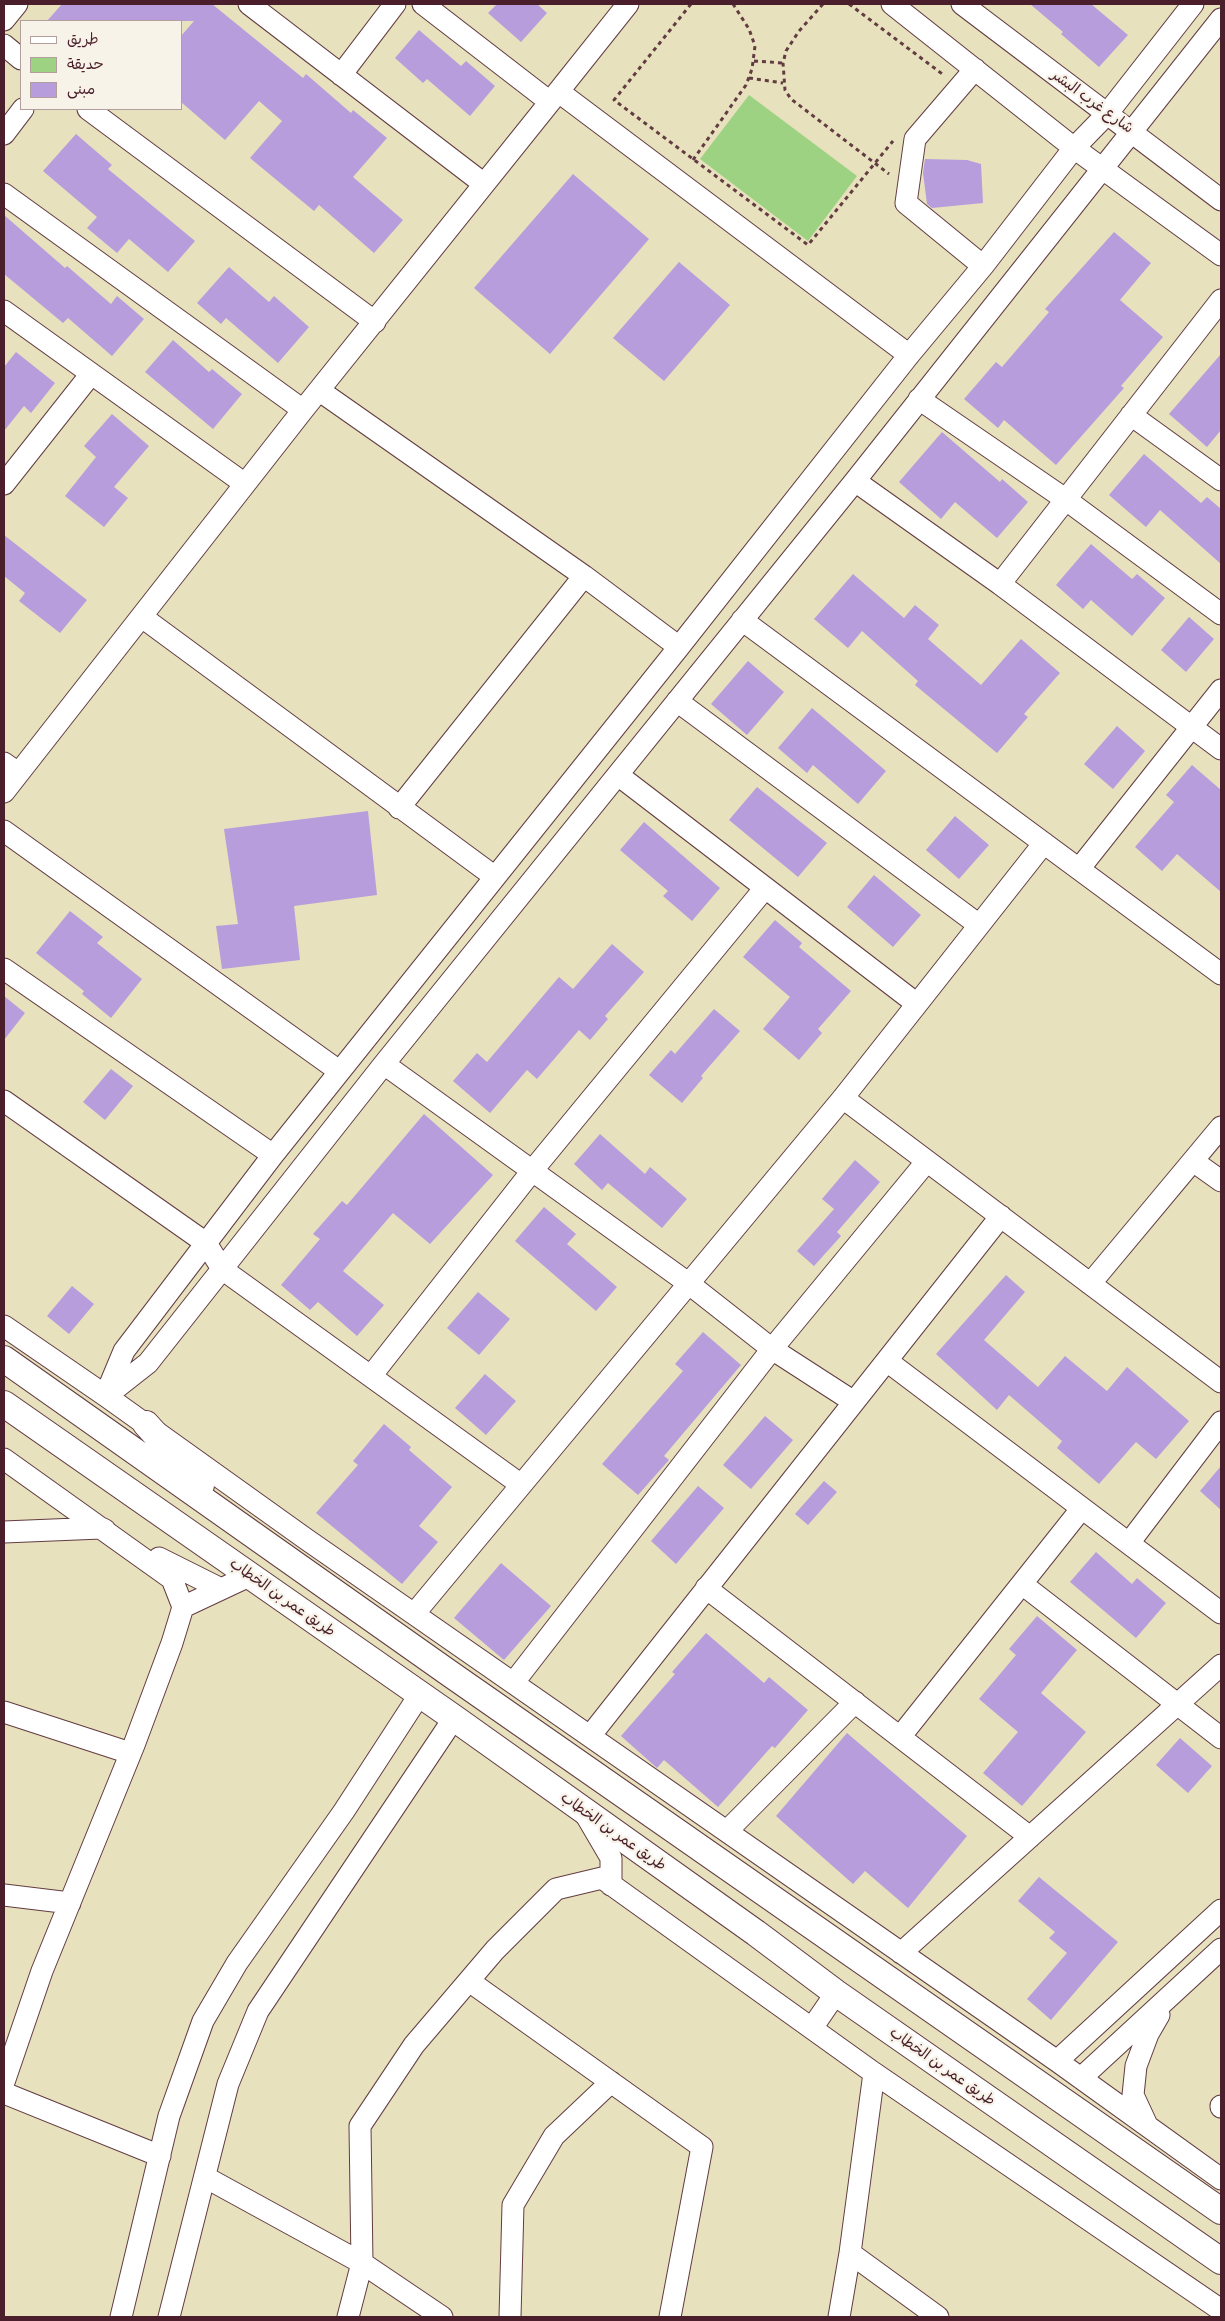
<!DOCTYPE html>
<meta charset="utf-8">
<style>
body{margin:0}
#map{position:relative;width:1225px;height:2321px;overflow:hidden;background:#e7e1be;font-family:Itim,"Playpen Sans Arabic",sans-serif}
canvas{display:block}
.frame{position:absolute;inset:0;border:5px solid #4a1f2b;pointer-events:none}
.legend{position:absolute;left:20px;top:20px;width:162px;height:90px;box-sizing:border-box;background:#f7f3e8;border:1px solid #b29e9c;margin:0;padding:6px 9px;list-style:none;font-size:15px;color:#4a1f2b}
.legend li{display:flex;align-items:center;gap:10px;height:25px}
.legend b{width:25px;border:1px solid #b29e9c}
</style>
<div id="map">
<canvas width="1225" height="2321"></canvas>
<div class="frame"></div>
<ul class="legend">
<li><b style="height:6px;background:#fff"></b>طريق</li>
<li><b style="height:14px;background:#9ed283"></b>حديقة</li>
<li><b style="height:14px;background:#b89ddc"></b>مبنى</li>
</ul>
</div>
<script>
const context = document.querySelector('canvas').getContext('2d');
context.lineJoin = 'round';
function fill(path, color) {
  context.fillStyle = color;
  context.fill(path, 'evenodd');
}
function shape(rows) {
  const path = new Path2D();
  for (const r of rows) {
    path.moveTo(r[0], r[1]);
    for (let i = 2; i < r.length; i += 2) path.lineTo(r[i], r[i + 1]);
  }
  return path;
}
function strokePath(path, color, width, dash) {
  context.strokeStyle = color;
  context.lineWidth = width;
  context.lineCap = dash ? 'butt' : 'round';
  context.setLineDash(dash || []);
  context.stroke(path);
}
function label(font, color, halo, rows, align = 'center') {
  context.font = font + ' Itim,"Playpen Sans Arabic",sans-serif';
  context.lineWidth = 4.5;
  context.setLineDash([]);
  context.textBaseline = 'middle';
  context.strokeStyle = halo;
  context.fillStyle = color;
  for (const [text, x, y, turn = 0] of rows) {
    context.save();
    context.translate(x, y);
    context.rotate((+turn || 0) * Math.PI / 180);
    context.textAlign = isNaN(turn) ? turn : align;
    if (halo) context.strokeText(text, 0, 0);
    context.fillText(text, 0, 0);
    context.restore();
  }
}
fill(shape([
 [749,95,857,176,808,241,700,159]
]), '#9ed283');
fill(shape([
 [62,4,212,4,303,78,306,74,351,113,353,110,387,138,353,177,403,220,374,253,319,205,314,211,250,158,282,121,259,101,225,140,181,102,181,36,194,21,47,21],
 [497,4,537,4,547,13,521,42,488,13],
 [1030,4,1091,4,1128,35,1099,67,1061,34,1063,32],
 [419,30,461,66,466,61,495,86,470,116,427,79,423,83,395,58],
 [76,134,112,165,108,169,195,241,168,272,129,239,117,253,87,228,97,217,43,171],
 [925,159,967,160,981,164,983,203,932,208,927,204,923,173],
 [573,174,649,239,550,354,474,288],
 [4,215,65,268,67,266,111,304,117,296,144,319,112,356,68,318,63,323,4,274],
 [1114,232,1151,263,1120,300,1163,337,1121,386,1124,388,1056,465,1004,420,998,428,964,399,996,362,1002,367,1049,312,1045,309],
 [679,262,730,305,664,381,613,338],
 [229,267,269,302,274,296,309,327,278,363,226,318,221,324,197,303],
 [173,340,209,372,212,369,242,394,213,429,145,372],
 [16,352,55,383,31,413,24,406,4,431,4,367],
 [1221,354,1221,430,1207,447,1169,414],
 [112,414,149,446,114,487,128,498,104,527,65,496,96,457,84,446],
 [942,432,1000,482,1002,479,1028,502,997,538,955,502,941,519,899,482],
 [1144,454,1201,503,1207,497,1221,509,1221,564,1160,510,1146,527,1109,495],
 [4,535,87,600,60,633,19,601,25,593,4,576],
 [1091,544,1132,579,1137,574,1165,598,1132,636,1091,600,1083,609,1056,585],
 [853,574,904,618,915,605,939,625,928,639,981,685,1021,639,1060,673,1024,714,1028,717,997,753,915,685,918,681,862,631,848,648,814,619],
 [1189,617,1214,639,1186,672,1161,650],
 [748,661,784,692,747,735,711,704],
 [812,708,886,771,858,804,813,765,807,773,778,748],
 [1117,726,1145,751,1113,789,1084,764],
 [1192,765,1221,790,1221,892,1177,854,1162,871,1135,847,1174,802,1166,795],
 [757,787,827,843,798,877,729,820],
 [368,811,377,895,294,906,300,960,222,969,216,926,238,924,224,829],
 [955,816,989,845,959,879,926,850],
 [644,822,720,888,692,921,663,896,668,891,620,850],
 [874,875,921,915,893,947,847,907],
 [70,911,103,937,97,943,142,979,111,1018,82,994,84,991,36,953],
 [775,920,802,943,799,947,851,991,818,1029,822,1033,799,1060,763,1029,790,997,743,957],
 [612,944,644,972,605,1016,608,1019,590,1040,579,1030,537,1079,527,1070,490,1113,453,1081,477,1053,487,1062,559,977,573,989],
 [4,996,25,1013,4,1040],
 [714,1009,740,1031,701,1076,703,1078,682,1103,649,1075,671,1050,675,1054],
 [111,1069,133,1086,105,1120,83,1102],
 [424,1114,493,1175,430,1244,393,1213,343,1271,384,1305,357,1336,318,1302,310,1310,281,1285,320,1239,313,1234,342,1201,347,1205],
 [600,1134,645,1174,650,1167,687,1199,662,1228,608,1183,602,1190,574,1164],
 [855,1160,880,1182,837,1232,841,1236,814,1266,797,1251,834,1209,822,1199],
 [544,1207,576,1234,567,1244,617,1287,596,1311,515,1241],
 [1006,1275,1025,1292,984,1340,1038,1387,1065,1356,1107,1391,1127,1367,1189,1421,1156,1459,1136,1442,1099,1484,1057,1448,1062,1441,1009,1395,997,1410,936,1354],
 [72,1286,94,1304,69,1334,47,1316],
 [478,1292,510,1319,479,1355,447,1328],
 [703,1332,741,1365,664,1456,669,1460,638,1495,602,1464,683,1371,675,1364],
 [485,1374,516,1401,486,1435,455,1408],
 [765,1416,793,1440,751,1489,723,1465],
 [384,1424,411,1447,409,1450,452,1487,419,1526,438,1542,402,1584,316,1513,358,1465,353,1461],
 [1221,1466,1221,1510,1200,1491],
 [824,1481,837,1492,808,1525,795,1514],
 [698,1486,724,1508,676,1564,651,1541],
 [1096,1552,1132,1584,1137,1578,1166,1603,1136,1638,1070,1582],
 [501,1563,551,1606,504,1660,454,1618],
 [1037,1616,1077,1650,1041,1693,1086,1732,1022,1806,983,1773,1018,1732,979,1699,1016,1655,1009,1649],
 [706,1633,764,1683,769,1677,808,1710,775,1748,772,1746,718,1807,664,1760,657,1768,621,1736,675,1674,672,1672],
 [847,1733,967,1836,908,1908,865,1871,853,1884,776,1816],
 [1180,1738,1212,1766,1188,1793,1156,1765],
 [1039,1877,1118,1942,1051,2020,1027,1999,1067,1953,1049,1938,1055,1932,1018,1901]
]), '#b89ddc');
const minor = shape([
 [249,4,484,184],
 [423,4,550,102,628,4],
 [892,4,1074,148,1221,255],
 [962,4,1221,200],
 [4,20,17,4],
 [4,45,21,59],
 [975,69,915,139,906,203,983,266],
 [341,75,395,4],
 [559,92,909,355],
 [88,109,375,322],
 [4,134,23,109],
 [4,194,303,410],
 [4,311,245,484],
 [320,391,584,576,679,647],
 [919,399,1065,499,1221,614],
 [1131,415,1221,480],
 [855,481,1000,584,1221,749],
 [4,484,91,374],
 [1000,584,1221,300],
 [142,617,495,877],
 [742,620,1221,974],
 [677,701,979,925],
 [4,763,18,773],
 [618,775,917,1004],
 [4,792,303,410,550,102],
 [399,808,584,576],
 [4,831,339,1071],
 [1079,869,1221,690],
 [4,969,273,1155],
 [384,1064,688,1283,772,1349,854,1402],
 [843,1098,1221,1382],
 [4,1101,206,1243,222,1269,520,1484],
 [1193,1161,1221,1181],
 [1090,1284,1221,1127],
 [4,1326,106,1396,306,1539,1057,2061,1221,2179],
 [887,1361,1221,1613],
 [371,1376,532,1171,765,888],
 [106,1394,124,1351,273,1155,679,647,909,355,983,266,1074,148,1107,114,1193,4],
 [106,1396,148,1363,384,1064,855,481,1221,19],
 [4,1459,172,1579,183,1607,172,1643,134,1745,42,1971,4,2082],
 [4,1532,101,1528,105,1530],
 [1129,1543,1221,1422],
 [159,1558,219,1588],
 [1022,1584,1221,1738],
 [706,1588,1030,1837],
 [183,1607,249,1576],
 [414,1614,843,1098,1044,843],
 [514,1682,772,1349,927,1161],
 [4,1712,130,1753],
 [590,1736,1001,1216],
 [900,1737,1082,1508],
 [584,1812,611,1858,611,1885],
 [728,1830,855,1702],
 [4,1895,70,1903],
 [901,1953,1221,1665],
 [469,1981,702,2147,670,2317],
 [812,2028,836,1993],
 [1057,2061,1221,1910],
 [1081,2078,1221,1949],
 [4,2093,160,2156],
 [1221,2106,1221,2107],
 [1146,2123,1133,2095,1136,2066,1148,2034,1159,2015],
 [205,2177,362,2263,442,2317],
 [850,2253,938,2317],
 [121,2317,169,2116,203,2021,237,1963,344,1811,420,1694],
 [169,2317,228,2084,258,2011,454,1718],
 [348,2317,362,2263,360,2126,414,2045,495,1950,556,1889,602,1878,874,2073,1221,2310],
 [510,2317,513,2205,554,2136,611,2082],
 [839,2317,850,2253,874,2073]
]);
const major = shape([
 [4,1359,449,1673,1221,2211],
 [4,1404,454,1718,756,1933,836,1993,1221,2261],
 [146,1424,201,1485]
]);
strokePath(minor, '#623c41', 23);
strokePath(major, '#623c41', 28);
strokePath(shape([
 [691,4,614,100,808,245,893,141],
 [823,4,799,31,786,51,783,63,785,90,791,99,889,174],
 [849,4,945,76],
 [754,61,783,63],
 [749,78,783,83],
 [693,160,746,85,752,69,755,46,749,29,733,4]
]), '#623c41', 3, [4, 4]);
strokePath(minor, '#fff', 21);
strokePath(major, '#fff', 26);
label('15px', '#4a1f2b', '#f7f3e8', [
 ["شارع غرب البشر",1092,102,36],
 ["طريق عمر بن الخطاب",282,1598,35],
 ["طريق عمر بن الخطاب",613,1832,35],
 ["طريق عمر بن الخطاب",942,2067,35]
]);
</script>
